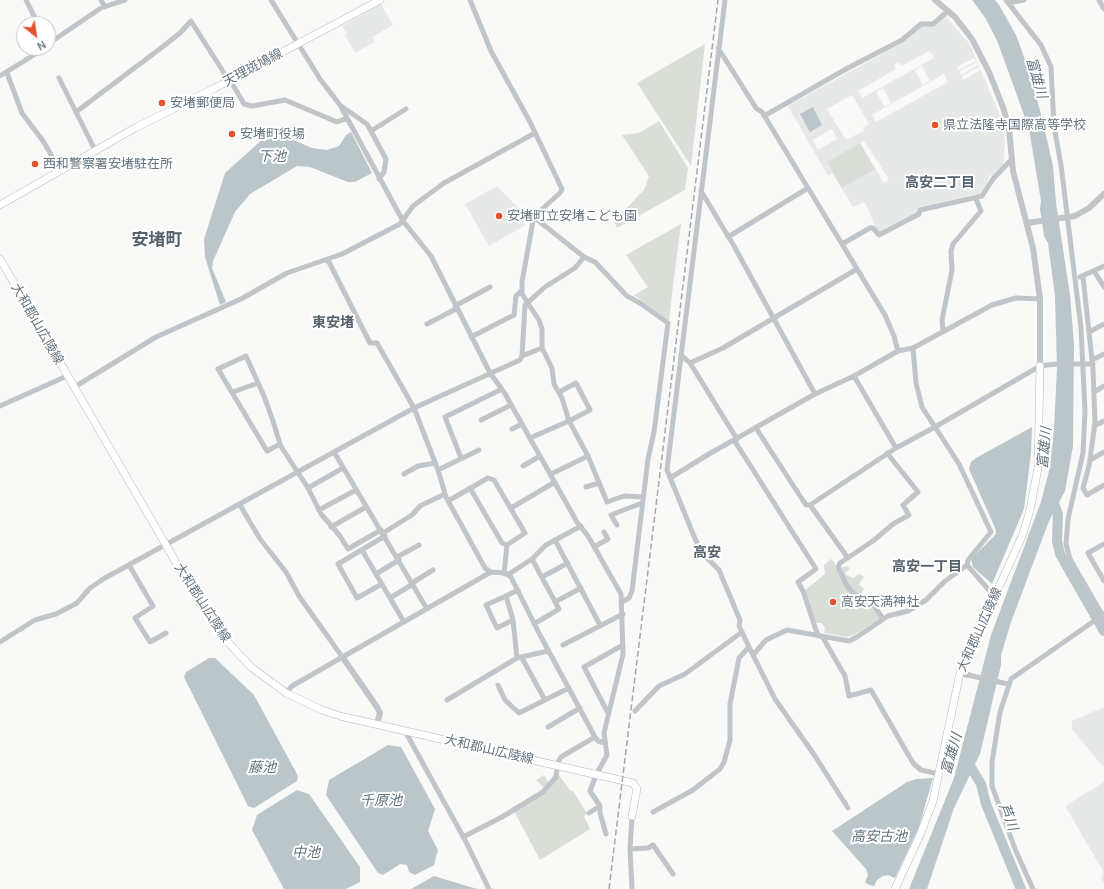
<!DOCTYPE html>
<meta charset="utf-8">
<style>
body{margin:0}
#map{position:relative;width:1104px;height:889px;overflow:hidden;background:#f9f9f7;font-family:Manrope,sans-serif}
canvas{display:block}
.north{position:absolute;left:16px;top:16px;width:40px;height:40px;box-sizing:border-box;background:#fff;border:1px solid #c1c8cd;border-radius:50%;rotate:150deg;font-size:11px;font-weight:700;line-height:16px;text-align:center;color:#647581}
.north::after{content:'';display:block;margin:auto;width:14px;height:18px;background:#e3522d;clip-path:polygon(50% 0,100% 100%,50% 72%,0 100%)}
</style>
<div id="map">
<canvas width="1104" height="889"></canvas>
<div class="north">N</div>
</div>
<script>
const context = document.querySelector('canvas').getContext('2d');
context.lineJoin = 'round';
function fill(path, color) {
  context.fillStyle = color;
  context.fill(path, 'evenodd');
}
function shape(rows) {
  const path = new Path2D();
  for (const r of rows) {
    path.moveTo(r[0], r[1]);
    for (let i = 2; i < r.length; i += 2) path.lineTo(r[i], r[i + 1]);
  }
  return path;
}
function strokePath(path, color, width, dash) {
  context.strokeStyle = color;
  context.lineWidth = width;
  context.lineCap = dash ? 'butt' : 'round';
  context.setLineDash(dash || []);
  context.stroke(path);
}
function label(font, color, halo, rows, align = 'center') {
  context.font = font + ' Manrope,"Noto Sans JP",sans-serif';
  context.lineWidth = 4;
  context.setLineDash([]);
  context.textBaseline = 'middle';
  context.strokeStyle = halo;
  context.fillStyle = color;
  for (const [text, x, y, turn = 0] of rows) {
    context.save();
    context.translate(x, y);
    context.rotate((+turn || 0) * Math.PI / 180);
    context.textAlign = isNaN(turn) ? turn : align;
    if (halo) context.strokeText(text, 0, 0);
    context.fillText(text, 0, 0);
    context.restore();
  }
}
fill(shape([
 [381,4,393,25,372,37,375,42,355,53,345,35,347,34,342,26],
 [945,16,969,43,997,108,1002,121,1005,144,1003,166,993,176,989,175,988,181,978,197,975,194,919,208,915,214,878,233,865,202,853,207,832,173,828,176,788,106,902,43,921,26],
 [930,51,934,58,862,98,858,91,896,69,894,65,898,62,901,66],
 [974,58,976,61,958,70,957,67],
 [977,62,978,65,961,75,959,72],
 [922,66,930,81,923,85,915,70],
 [979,67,981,70,963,80,962,76],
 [944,74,948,82,876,122,872,115],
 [883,88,891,103,885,107,876,92],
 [852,95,869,124,863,128,865,130,846,140,827,109],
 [832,129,837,139,818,150,813,140],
 [864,141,889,179,884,183,860,143],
 [497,186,527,217,524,226,489,246,465,204],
 [1104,707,1104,768,1072,729,1072,721],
 [1104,782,1104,884,1101,879,1103,871,1065,806]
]), '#e7e8e8');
fill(shape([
 [705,44,691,166,637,83],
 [659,121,688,168,685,190,617,228,614,221,644,190,649,176,622,135,639,133],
 [860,143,875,169,842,188,827,162],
 [681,224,673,285,669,321,634,295,648,287,626,255],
 [831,559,835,563,835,569,848,566,849,569,845,574,853,578,859,574,864,577,859,584,864,589,858,598,869,601,880,619,854,635,847,637,824,633,825,628,821,623,816,623,804,591,825,574,824,565],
 [558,774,571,791,573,791,587,813,584,816,590,829,540,860,514,811,545,793],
 [544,775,549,783,544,788,536,780]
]), '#d9ded6');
fill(shape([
 [972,0,995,0,999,5,1016,35,1030,73,1043,122,1053,166,1056,203,1070,295,1074,345,1073,446,1065,491,1049,521,1011,622,1001,655,1001,665,980,754,954,808,927,889,909,889,954,778,991,635,1041,502,1050,467,1054,429,1057,368,1055,296,1048,243,1044,236,1040,209,1041,201,1029,129,998,43,986,19],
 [813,107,822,125,810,132,800,114],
 [351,132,372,173,355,182,348,182,310,167,297,166,250,194,235,212,213,261,212,268,226,302,220,305,205,257,204,239,225,173,265,137,274,135,284,136,312,148,327,150,339,146,346,135],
 [1032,427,1031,453,1024,509,992,584,973,567,971,559,996,534,996,530,969,469,971,462,976,458],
 [209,658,215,658,254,695,298,776,297,781,254,808,248,806,184,677,186,672],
 [388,745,401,747,435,809,428,831,438,850,434,865,415,875,409,872,407,865,400,864,383,875,378,873,326,795,329,780],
 [933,778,919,827,895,878,888,875,883,876,877,880,874,886,869,885,865,882,868,875,866,869,832,831,907,782,917,779],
 [297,790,309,794,360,867,360,882,346,889,284,889,252,830,257,815],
 [434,876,477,889,411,889]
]), '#bac6ca');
strokePath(shape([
 [1051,503,1055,506,1058,514,1057,541,1060,554,1104,631],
 [966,759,981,784,986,804,1021,889]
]), '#bac6ca', 10);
const secondary = shape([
 [0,205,135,128,215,88,380,0],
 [0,259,199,602,223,637,251,667,286,693,322,710,340,716,633,783,637,789,632,816],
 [895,889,920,835,933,801,960,673,1023,534,1030,510,1038,468,1040,366]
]);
strokePath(secondary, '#b2b9bd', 8);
strokePath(shape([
 [26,0,38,24],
 [101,0,105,7],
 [271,0,320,79,340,105,403,221,431,256,490,373,504,392,577,522,588,536,621,594,623,654,604,733,607,755,596,775,590,791,600,806,600,813,606,834],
 [470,0,491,51,530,122,562,189,560,193,542,209,533,221,522,282,522,294,539,320,542,329,542,348,552,368,554,384,562,398,569,421,588,456,607,502,624,496,643,497],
 [725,0,667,470,696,541,703,554,719,570,740,620,739,626,749,647],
 [1006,0,1041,45,1051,67,1054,126,1061,165,1081,328,1085,411,1083,453,1068,519,1066,544,1070,559,1104,618],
 [1099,0,1104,9],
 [1008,3,1024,0],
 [48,44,101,8,125,0],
 [718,48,756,108,762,112,885,315,894,336,898,351],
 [7,73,22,113,43,141,60,170],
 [0,76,45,48],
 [59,78,95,150],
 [230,80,244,104,252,106,285,100,337,122,347,118],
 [341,106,367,124,386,159,384,172,379,179],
 [76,112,161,48,180,33,191,21,229,81],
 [764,116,846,69,902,40,921,24,933,24,948,11],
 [371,131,406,109],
 [701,191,734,246,815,394],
 [535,218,584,257,595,262,627,296,640,303,668,323,654,432,648,459,632,591,629,598,622,602],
 [728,237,808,188],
 [842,244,870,228,873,228,879,235,919,214,920,210,982,196,993,179,1011,160],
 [328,260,370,343,377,343,414,408,438,470,446,497,485,568,491,572,506,573,511,577,540,635,595,737,598,741,605,743],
 [1094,271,1104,287],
 [1080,277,1104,266],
 [1083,277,1093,369,1095,423,1089,466,1083,488,1087,495,1104,485],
 [455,306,490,287],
 [427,324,456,309],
 [943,331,942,320,952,270,951,251,953,244,981,211,976,199],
 [1089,332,1104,324],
 [471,337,514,315,516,296,522,290],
 [681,355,690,363,737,439],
 [522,356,542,348],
 [1092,360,1104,354],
 [690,363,723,348,857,269],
 [854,376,896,448],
 [73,388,156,337,241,299,287,273,342,254,400,224,413,206,444,183,535,133],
 [233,392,258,383],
 [1094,392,1104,386],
 [0,406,67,376],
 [481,420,511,405],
 [1094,426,1104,421],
 [756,428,802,499,806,505,810,505,848,558],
 [512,429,522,424],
 [530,438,569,421,590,410,576,383,559,392],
 [734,440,816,569,798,582,803,591,816,630,819,636],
 [280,444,267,451,218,369,246,356,264,396,273,421,280,444,282,448,308,488,321,514,340,536,348,549,381,530],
 [334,452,427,609],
 [461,458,445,417,502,389],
 [1090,460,1104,452],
 [523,466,540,456],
 [438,470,479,450],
 [404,474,418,466,435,463],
 [551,474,588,456],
 [670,478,709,454,815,394,854,376,898,351,913,348,992,305,1016,298,1040,299],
 [586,487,599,483],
 [308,488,343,468],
 [448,501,488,478,494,480,525,533,507,545,502,543,470,488],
 [240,505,260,539,286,572,299,596,343,658],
 [810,505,896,448,935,427,1040,366,1056,364,1093,364],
 [511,508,555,482],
 [319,510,356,490],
 [617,525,611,515,642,503],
 [331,527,366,507],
 [383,533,412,515,420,506,445,494],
 [555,540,600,625],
 [1104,544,1088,553,1104,581],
 [594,547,608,539,604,532],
 [362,550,404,622],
 [397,557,419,545],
 [532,559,559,609,534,624],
 [129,565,153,606,135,618,150,642,166,633],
 [967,565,995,597],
 [376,574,399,560],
 [504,574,507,545],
 [509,574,532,559,546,545,581,526],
 [542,577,568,563],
 [412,583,433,570],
 [382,584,357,598,338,564,385,536],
 [506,596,518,590],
 [390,598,413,584],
 [555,602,581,588],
 [883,619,869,598,856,596,847,586,838,567,840,563,873,541,893,524,909,515,903,505,918,492,887,453],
 [513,620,497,628,486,605,506,596,513,620,517,658],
 [822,636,845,676,849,696,871,690,913,763,921,770,939,774],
 [0,642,35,620,56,614,77,603,90,588,105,578,414,408,520,360,522,356,525,305,545,287,575,268,584,257],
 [563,645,623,614],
 [753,655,766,640,787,630,849,641,857,637,888,616,908,611,926,600,944,582,967,565,968,560,991,532,959,464,922,407,916,383,913,348],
 [522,658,545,700],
 [968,675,1008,684],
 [498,685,505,700,519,713,569,688],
 [286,693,292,686,491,572],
 [447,700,517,658,548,651],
 [635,711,659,686,685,674,742,632],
 [608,713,584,667,623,645],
 [548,727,580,708],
 [405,731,465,840,489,889],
 [653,812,693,790,720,769,724,762,730,740,730,704,739,658,749,647,775,699,815,756,848,808],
 [589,813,600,806],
 [632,816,630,849,632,889],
 [463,837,502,817,543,792,556,777,558,762,561,757,595,737],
 [630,849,648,848,653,845,673,874],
 [1033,889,1015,849,992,786,992,762,1000,712,1011,679,1104,614]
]), '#c0c5c9', 5);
strokePath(shape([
 [935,0,955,17,972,39,989,72,1003,107,1009,128,1013,171,1033,248,1040,299,1040,366],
 [1027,223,1075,216,1089,208,1104,194],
 [343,658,377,707,380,713,377,724],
 [960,673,968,675]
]), '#c0c5c9', 6);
strokePath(secondary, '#fff', 7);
strokePath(shape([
 [609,889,718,0]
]), '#a1a9ae', 1.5, [6, 3]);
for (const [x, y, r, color] of [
 [162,103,4,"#e3522d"],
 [935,125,4,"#e3522d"],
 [232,134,4,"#e3522d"],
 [35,164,4,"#e3522d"],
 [499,216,4,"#e3522d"],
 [833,602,4,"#e3522d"]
]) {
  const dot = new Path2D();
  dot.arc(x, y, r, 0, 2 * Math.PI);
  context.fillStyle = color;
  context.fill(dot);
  strokePath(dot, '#fff', 1.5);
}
label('13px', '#647581', '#fff', [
 ["天理斑鳩線",253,68,-28],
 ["大和郡山広陵線",37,324,60],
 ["大和郡山広陵線",202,603,57],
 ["大和郡山広陵線",980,630,-66],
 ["大和郡山広陵線",489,750,13]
]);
label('13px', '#647581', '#fff', [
 ["安堵郵便局",170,103],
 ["県立法隆寺国際高等学校",943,125],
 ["安堵町役場",240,134],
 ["西和警察署安堵駐在所",43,164],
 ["安堵町立安堵こども園",507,216],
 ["高安天満神社",841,602]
], 'left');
label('italic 14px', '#5f747c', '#fff', [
 ["富雄川",1036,78,74],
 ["下池",272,157],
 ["富雄川",1045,448,-85],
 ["富雄川",952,754,-74],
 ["藤池",262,768],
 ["千原池",381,801],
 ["芦川",1008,817,69],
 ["高安古池",879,837],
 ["中池",306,853]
]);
label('bold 14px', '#56636c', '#fff', [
 ["高安二丁目",940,183],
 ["東安堵",333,323],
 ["高安",707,553],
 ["高安一丁目",927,567]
]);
label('bold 17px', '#56636c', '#fff', [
 ["安堵町",157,240]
]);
</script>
